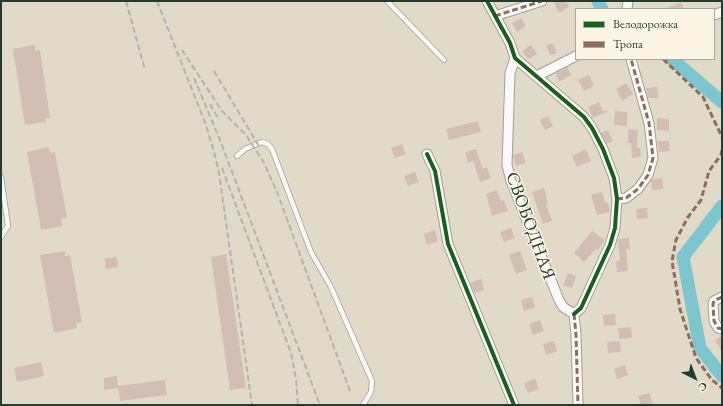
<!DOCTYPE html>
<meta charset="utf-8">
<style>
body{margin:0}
#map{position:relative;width:723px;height:406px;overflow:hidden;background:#e2dac8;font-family:"EB Garamond",serif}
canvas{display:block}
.frame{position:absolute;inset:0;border:2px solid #1f3d34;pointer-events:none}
.legend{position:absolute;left:575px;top:8px;width:140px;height:52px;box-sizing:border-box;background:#fcf5e5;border:1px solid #a4ab9e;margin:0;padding:5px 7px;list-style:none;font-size:12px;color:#1f3d34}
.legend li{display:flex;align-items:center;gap:8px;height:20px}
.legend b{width:20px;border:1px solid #a4ab9e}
.north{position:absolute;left:675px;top:358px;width:40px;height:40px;-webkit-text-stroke:3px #fcf5e5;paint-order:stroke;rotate:138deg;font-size:11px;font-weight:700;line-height:16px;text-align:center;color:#1f3d34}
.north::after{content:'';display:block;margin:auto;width:14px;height:18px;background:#1f3d34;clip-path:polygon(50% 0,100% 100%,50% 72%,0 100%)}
</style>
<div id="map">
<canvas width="723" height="406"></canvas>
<div class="frame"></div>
<ul class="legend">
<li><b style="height:5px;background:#1b5e20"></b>Велодорожка</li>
<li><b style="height:5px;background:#8d6e63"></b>Тропа</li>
</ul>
<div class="north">С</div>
</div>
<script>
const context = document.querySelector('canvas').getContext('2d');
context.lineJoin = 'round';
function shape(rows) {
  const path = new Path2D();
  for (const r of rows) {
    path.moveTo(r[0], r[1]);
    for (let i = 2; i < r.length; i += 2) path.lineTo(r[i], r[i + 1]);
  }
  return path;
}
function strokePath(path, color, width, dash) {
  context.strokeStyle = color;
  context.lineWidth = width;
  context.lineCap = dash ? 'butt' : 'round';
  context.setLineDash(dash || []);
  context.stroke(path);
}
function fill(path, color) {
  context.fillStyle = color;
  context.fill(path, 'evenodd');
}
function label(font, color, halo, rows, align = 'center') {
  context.font = font + ' "EB Garamond",serif';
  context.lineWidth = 3;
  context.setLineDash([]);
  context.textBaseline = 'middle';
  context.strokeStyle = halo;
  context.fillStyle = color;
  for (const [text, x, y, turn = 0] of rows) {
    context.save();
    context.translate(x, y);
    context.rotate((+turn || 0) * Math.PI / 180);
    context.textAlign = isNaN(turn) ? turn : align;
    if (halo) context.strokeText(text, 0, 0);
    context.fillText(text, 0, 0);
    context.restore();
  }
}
strokePath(shape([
 [598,1,602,9],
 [672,59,722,102],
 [722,206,683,257,700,348,722,376]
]), '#7ec6ce', 13);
fill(shape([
 [553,1,566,1,569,7,559,13],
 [681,2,684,9,665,9],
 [521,18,526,26,517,32,512,23],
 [553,43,557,53,550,55,546,45],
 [35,45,35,51,40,50,50,118,45,118,46,122,25,125,13,49],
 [531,45,537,54,528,59,522,51],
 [567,67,571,75,559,82,556,73],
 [589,75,594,86,584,91,578,80],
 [626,83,633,94,622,101,616,89],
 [657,87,658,98,648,98,646,88],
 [599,102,603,111,609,111,593,118,588,107],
 [615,111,627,112,627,126,614,125],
 [548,116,553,126,545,130,540,120],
 [657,118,669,119,669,131,657,130],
 [478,121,481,132,449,140,446,129],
 [628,129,638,130,637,148,640,148,641,157,632,158,631,143,628,143],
 [608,130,613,141,607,144,601,133],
 [658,141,669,141,670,151,659,152],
 [402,144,406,154,395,158,391,148],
 [49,147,50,153,55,152,67,218,61,219,62,226,41,230,27,152],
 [476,149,483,169,487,167,491,178,480,182,473,161,468,163,465,152],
 [586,149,591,161,577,167,572,156],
 [522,152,526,163,516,166,513,155],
 [415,172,419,182,408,186,404,176],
 [662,178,663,189,652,190,651,181,653,179],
 [544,188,548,203,546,204,552,221,543,224,532,192],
 [497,190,501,201,504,200,508,211,492,216,486,194],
 [602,192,605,203,608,202,610,212,597,215,591,195],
 [647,208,648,218,637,219,636,209],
 [511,228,515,238,504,242,500,232],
 [435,230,438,241,427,245,424,234],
 [592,231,605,240,598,250,596,249,584,262,574,253],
 [629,238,630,249,626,249,628,271,617,272,616,261,620,261,618,239],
 [65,251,65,256,70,255,82,322,76,323,77,328,54,333,40,255],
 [520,251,527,270,516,274,509,255],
 [226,254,246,388,230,390,211,257],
 [117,257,118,267,106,269,105,258],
 [568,273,576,276,572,288,563,285],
 [481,279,484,290,475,293,470,283],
 [532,297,535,307,524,311,521,300],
 [615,314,616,325,604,326,603,315],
 [540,320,544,331,533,335,529,324],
 [631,327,632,338,619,339,618,328],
 [722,336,722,353,715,340],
 [554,341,557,351,546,355,543,344],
 [620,341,621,352,608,353,607,342],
 [41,362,44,376,17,382,14,368],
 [625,365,628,375,617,379,614,369],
 [117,376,118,388,104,390,104,378],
 [535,379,539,389,528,393,524,383],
 [165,380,167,395,120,401,118,386],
 [649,393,653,403,641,405,638,396]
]), '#d2beb5');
const service = shape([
 [387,1,444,60],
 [237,156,245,149,262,142,268,144,272,149,311,252,331,287,372,381,371,392,363,405],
 [1,177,8,226,1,237]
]);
const minor = shape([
 [487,1,510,43,515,58,584,117,592,128,603,149,614,178,617,199,615,228,610,245,581,308,574,314],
 [627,9,628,1],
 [714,15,722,12],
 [495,16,542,1],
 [515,58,510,73,507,165,511,181,559,300,563,307,574,314],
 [537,76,576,56],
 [427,154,435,171,448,244,514,405],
 [617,199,626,198,638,189,648,175,653,158,649,123,631,59],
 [722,297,714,301,713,304,714,321,718,328,722,329],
 [574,314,576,335,578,405]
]);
strokePath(service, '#a1a094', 6);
strokePath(minor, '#a1a094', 11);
strokePath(service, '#fbf9f7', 4.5);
strokePath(minor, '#fbf9f7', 9);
strokePath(shape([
 [126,1,145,70],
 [157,1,206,125,214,152,219,173,252,405],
 [182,50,222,111,246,135,264,163,277,192,350,391],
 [214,71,260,148],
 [194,78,220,140,320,405],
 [210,104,219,120],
 [222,168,291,353,296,379,298,405]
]), '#b2b4b0', 2, [6, 3]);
strokePath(shape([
 [495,16,542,1],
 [663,59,703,97,722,137],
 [722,150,721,155,709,171,701,200,688,217,676,240,672,261,680,309,696,358,712,380,722,388],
 [617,199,626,198,638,189,648,175,653,158,649,123,631,59],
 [722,297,714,301,713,304,714,321,718,328,722,329],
 [574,314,576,335,578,405]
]), '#8d6e63', 3, [6, 3]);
strokePath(shape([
 [487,1,510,43,515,58,584,117,592,128,603,149,614,178,617,199,615,228,610,245,581,308,574,314],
 [427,154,435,171,448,244,514,405]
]), '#1b5e20', 4);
label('18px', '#1f3d34', '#fcf5e5', [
 ["СВОБОДНАЯ",530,226,70]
]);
</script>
